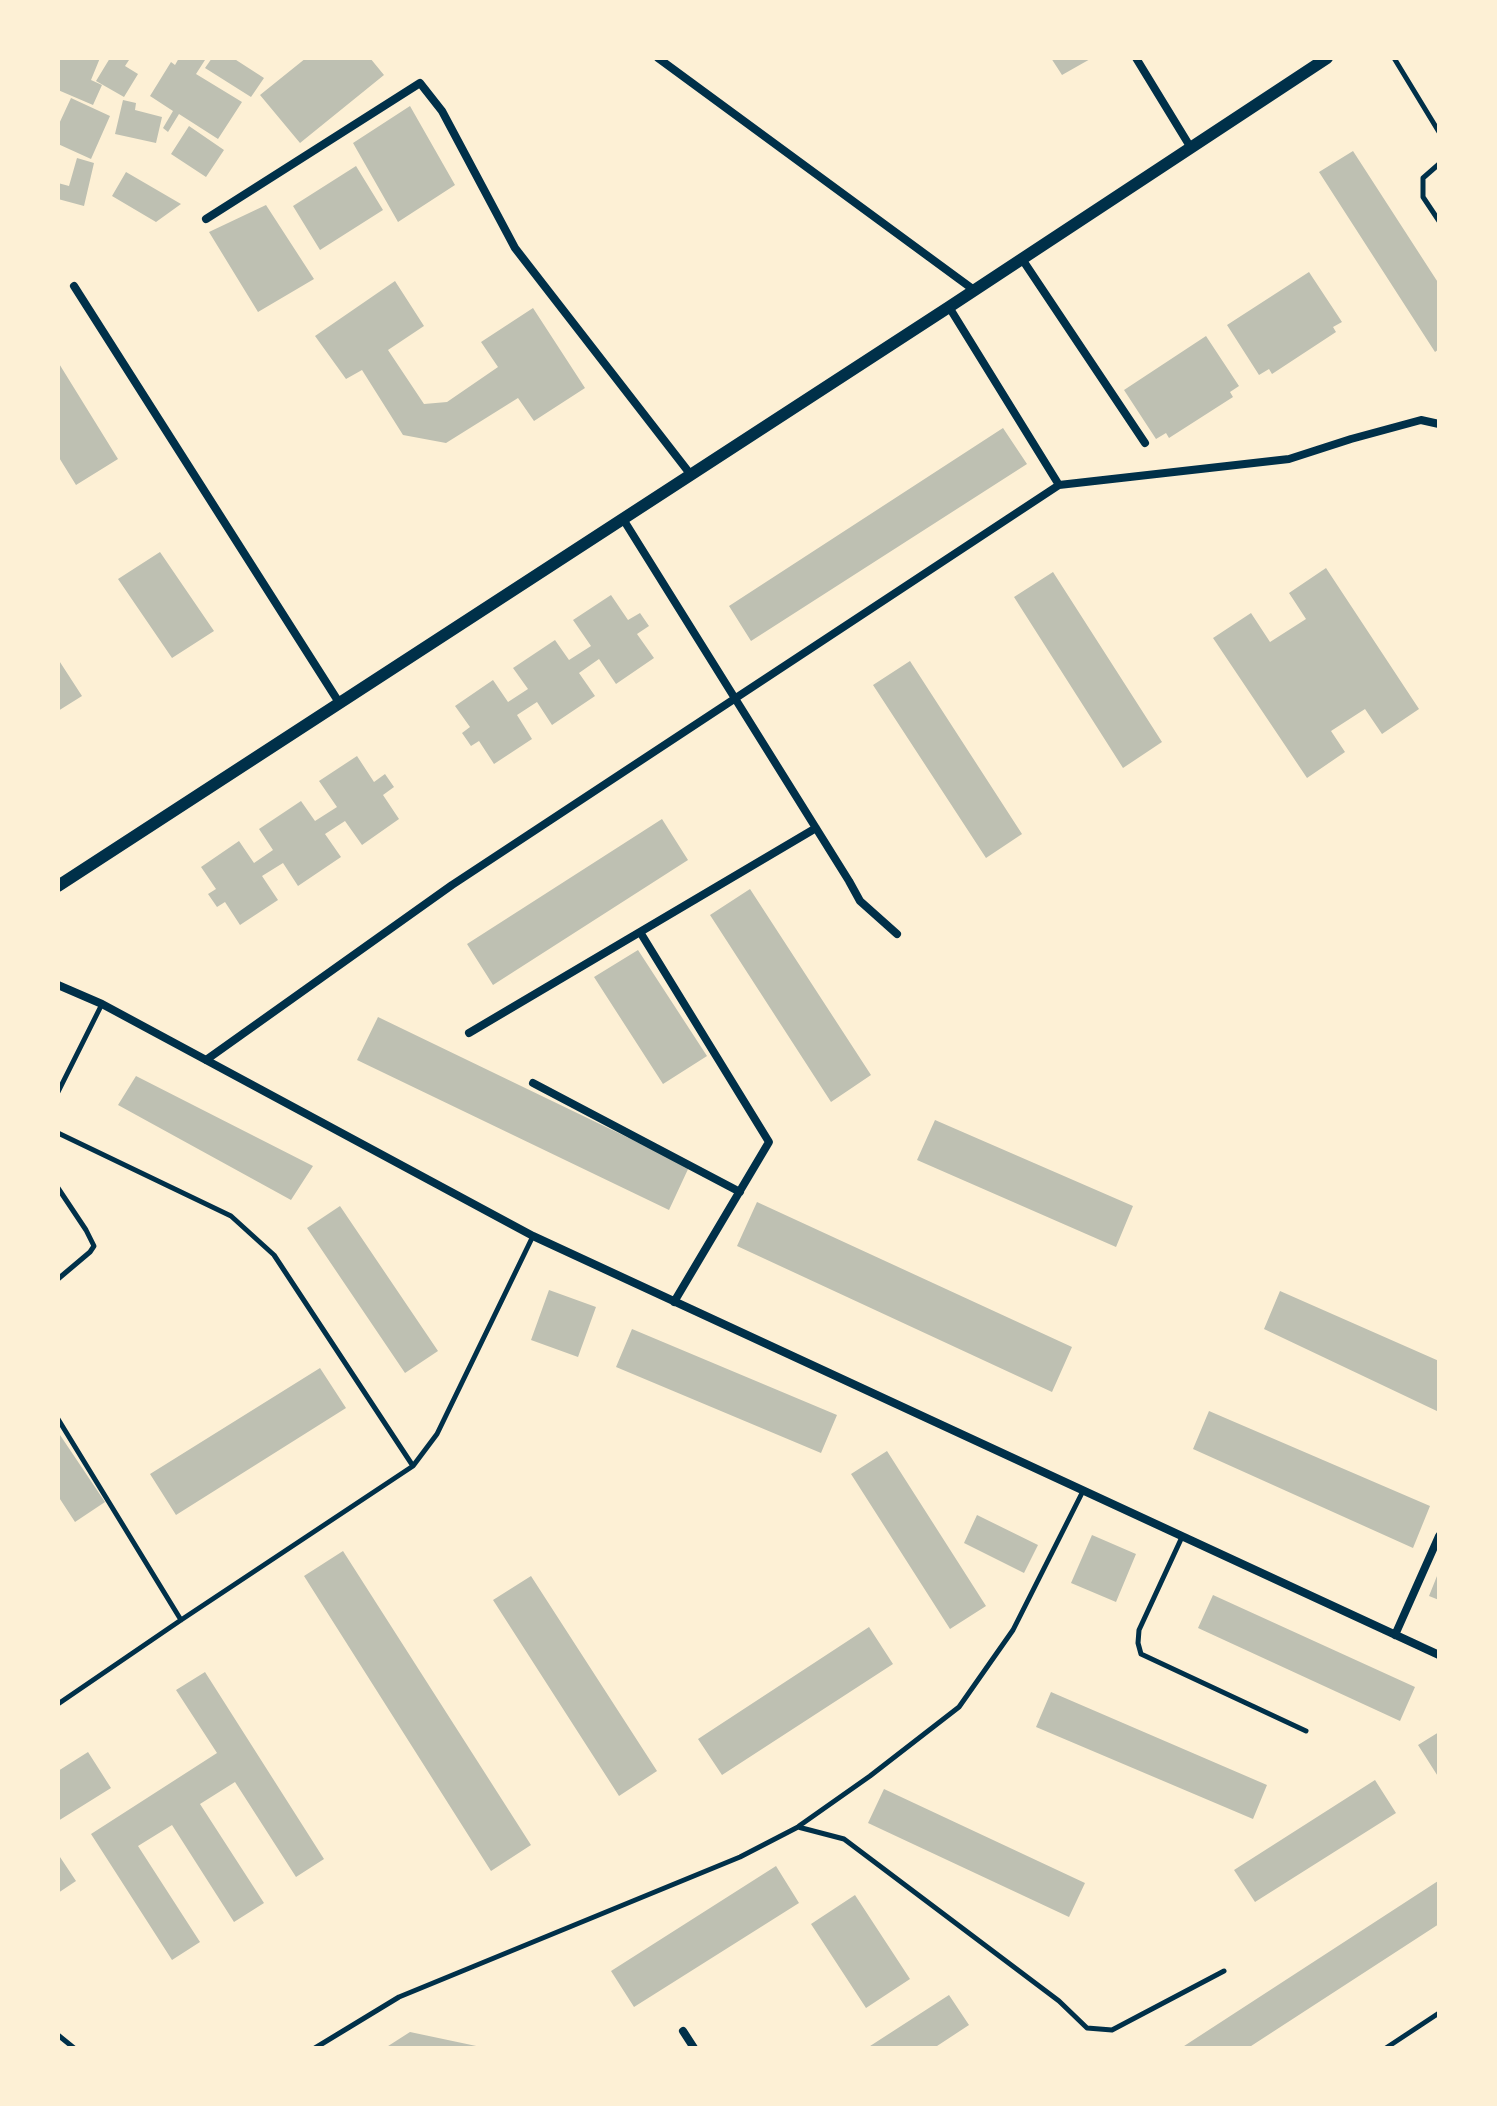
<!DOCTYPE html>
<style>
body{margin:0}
#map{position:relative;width:1497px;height:2106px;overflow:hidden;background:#fdf0d5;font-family:"Work Sans",sans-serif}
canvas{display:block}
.frame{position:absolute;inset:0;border:60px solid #fdf0d5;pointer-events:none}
</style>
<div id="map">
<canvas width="1497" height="2106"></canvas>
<div class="frame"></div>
</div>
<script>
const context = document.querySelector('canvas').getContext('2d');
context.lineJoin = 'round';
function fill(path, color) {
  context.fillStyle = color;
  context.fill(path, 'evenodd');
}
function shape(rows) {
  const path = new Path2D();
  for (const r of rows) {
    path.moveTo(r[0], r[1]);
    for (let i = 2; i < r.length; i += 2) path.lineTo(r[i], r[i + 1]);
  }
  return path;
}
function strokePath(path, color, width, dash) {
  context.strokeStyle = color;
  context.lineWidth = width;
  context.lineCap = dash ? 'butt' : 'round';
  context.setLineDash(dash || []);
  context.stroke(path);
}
fill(shape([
 [60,58,100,58,91,80,102,85,93,105,58,90,58,63],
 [110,58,125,58,129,60,125,66,138,74,124,97,96,81],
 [179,58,202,58,205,60,196,74,242,102,218,139,179,114,168,132,163,128,173,111,150,96,171,62,175,65],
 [212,58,233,58,264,78,251,97,205,68],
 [306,58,370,58,384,75,300,143,260,95],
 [1051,58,1092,58,1062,75],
 [71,98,110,116,91,159,58,144,58,126],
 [123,100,136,103,135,110,162,117,156,143,115,134],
 [410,106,455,185,398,222,353,143],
 [189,126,224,150,206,177,171,154],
 [1353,151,1439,284,1439,349,1435,352,1319,172],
 [77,158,94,163,84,206,58,199,58,183,69,186],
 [356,166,383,210,320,250,293,206],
 [126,172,181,204,156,222,112,196],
 [266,205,314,279,258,312,209,232],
 [1309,272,1342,322,1333,327,1336,332,1272,374,1269,369,1259,375,1227,325],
 [395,281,424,326,388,350,424,404,447,402,498,367,481,342,533,308,585,388,534,421,518,398,446,443,403,435,362,370,346,379,315,336],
 [1206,336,1239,386,1230,392,1233,397,1169,438,1166,433,1156,439,1124,390],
 [58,362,118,459,76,485,58,456],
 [1003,428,1027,464,751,641,729,606],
 [160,552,214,631,172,658,118,579],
 [1326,568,1419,709,1382,734,1365,709,1331,731,1345,752,1307,778,1213,638,1251,613,1270,642,1306,619,1289,593],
 [1053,572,1162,742,1123,768,1014,597],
 [611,595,628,620,640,613,649,626,637,634,654,658,616,684,599,659,579,673,595,696,552,725,537,702,517,715,532,739,494,764,479,741,471,746,462,733,470,727,455,706,493,680,508,702,528,689,513,668,555,640,569,660,591,646,573,620],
 [58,659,82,696,58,711],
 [910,661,1022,834,986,858,873,685],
 [357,756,374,782,385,774,394,787,383,795,399,819,362,845,345,821,325,834,341,857,298,886,283,863,262,876,278,900,240,925,225,902,217,907,208,894,216,889,201,867,239,841,254,863,273,850,259,829,301,801,315,821,337,807,319,781],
 [662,819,688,860,493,985,467,944],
 [750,889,871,1075,831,1102,710,915],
 [638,950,707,1056,663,1084,594,977],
 [378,1017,689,1167,669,1210,357,1060],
 [136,1076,313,1166,291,1200,118,1105],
 [935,1120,1133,1206,1116,1247,917,1160],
 [757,1202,1072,1347,1052,1392,737,1246],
 [340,1206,438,1351,405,1373,307,1228],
 [549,1290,596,1307,578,1357,531,1340],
 [1280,1291,1439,1361,1439,1412,1264,1329],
 [632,1329,837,1415,821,1453,616,1367],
 [320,1368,346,1408,176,1515,150,1474],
 [1209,1411,1430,1506,1413,1548,1193,1449],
 [58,1432,105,1502,75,1522,58,1496],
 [887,1451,986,1606,950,1629,851,1474],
 [977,1515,1038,1545,1024,1573,964,1543],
 [1092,1535,1136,1554,1116,1602,1071,1583],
 [343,1551,531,1845,491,1871,304,1576],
 [1439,1571,1439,1600,1429,1596],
 [531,1576,657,1771,619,1796,493,1600],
 [1213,1595,1415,1687,1400,1721,1198,1628],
 [869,1627,893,1664,722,1775,698,1739],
 [205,1672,324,1859,296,1877,235,1782,200,1804,264,1903,234,1922,172,1825,138,1846,200,1942,172,1960,91,1834,217,1753,176,1690],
 [1051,1692,1267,1785,1253,1819,1036,1727],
 [1439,1732,1439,1778,1418,1745],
 [88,1752,111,1788,58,1821,58,1771],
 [1375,1780,1396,1813,1255,1902,1234,1870],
 [884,1789,1085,1883,1069,1917,868,1823],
 [58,1854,76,1881,58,1893],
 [776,1866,799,1903,634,2007,611,1971],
 [1438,1881,1439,1924,1248,2048,1181,2048],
 [855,1895,910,1979,866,2008,811,1924],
 [949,1995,969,2025,934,2048,867,2048],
 [410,2032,481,2047,481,2048,385,2048]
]), '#bec0b2');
strokePath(shape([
 [1394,58,1439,132],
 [1439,164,1423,178,1423,197,1439,221],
 [58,1092,102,1004],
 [58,1133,231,1216,274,1255,413,1466],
 [58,1188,86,1230,94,1246,90,1252,58,1279],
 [58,1419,181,1620],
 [1182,1537,1139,1630,1138,1643,1141,1654,1306,1731],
 [58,1704,181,1620,413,1466,437,1434,533,1236],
 [799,1826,870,1776,959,1707,1013,1630,1083,1491],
 [58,2035,74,2048],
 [315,2048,399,1997,740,1857,798,1827,844,1839,1059,2001,1087,2028,1112,2030,1224,1971],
 [1386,2048,1439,2013]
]), '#003049', 5);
strokePath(shape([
 [658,58,974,290],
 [1136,58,1191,148],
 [206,219,420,83,442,111,515,248,691,475],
 [1022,259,1145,443],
 [74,286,340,704],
 [949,307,1059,485,1289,459,1351,439,1421,420,1439,424],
 [623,519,849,881,860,901,897,934],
 [640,932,769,1142,674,1302],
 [58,985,102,1004,533,1236,1439,1655],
 [469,1033,816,828],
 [206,1060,452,885,1059,485],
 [533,1083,740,1192],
 [1395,1635,1439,1536],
 [683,2031,694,2048]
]), '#003049', 8);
strokePath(shape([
 [58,886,949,307,1327,58]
]), '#003049', 12);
</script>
